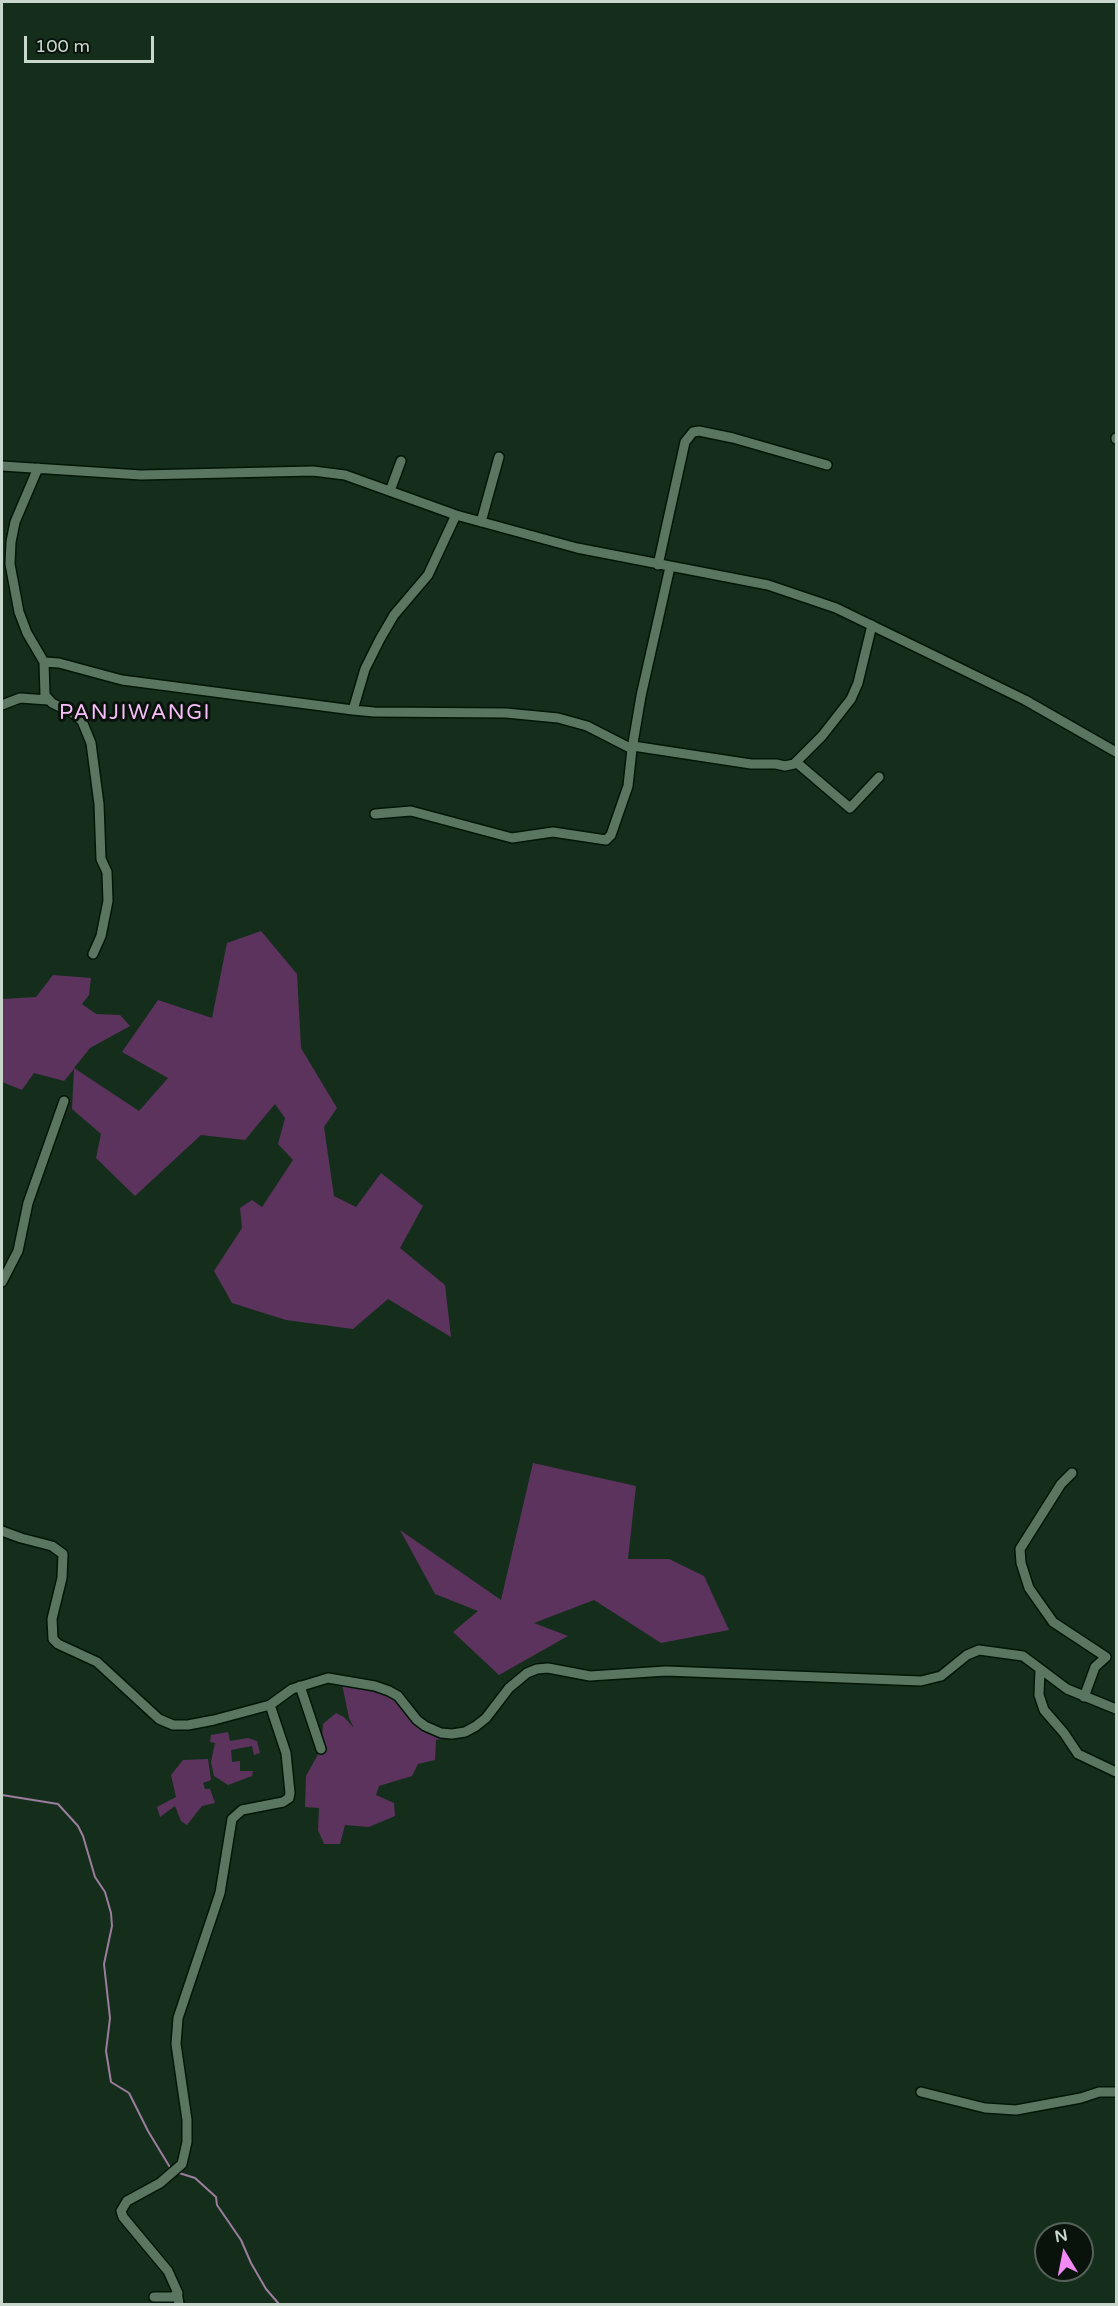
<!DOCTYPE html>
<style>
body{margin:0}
#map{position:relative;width:1118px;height:2306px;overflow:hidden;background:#152e1c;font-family:"Varela Round",sans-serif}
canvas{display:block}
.frame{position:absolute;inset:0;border:3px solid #c8d7cb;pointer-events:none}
.north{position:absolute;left:1034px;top:2222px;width:60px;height:60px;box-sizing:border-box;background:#09130c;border:2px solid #556158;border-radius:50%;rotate:350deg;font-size:16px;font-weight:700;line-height:24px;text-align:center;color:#c8d7cb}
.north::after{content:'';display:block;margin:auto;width:21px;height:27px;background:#f18af5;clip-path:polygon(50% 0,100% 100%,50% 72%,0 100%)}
.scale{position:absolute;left:24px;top:36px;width:130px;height:27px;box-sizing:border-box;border:3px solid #c8d7cb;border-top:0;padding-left:8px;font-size:18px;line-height:21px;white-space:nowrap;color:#c8d7cb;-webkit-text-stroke:4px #09130c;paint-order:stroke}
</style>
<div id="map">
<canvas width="1118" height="2306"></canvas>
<div class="frame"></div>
<div class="north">N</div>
<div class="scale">100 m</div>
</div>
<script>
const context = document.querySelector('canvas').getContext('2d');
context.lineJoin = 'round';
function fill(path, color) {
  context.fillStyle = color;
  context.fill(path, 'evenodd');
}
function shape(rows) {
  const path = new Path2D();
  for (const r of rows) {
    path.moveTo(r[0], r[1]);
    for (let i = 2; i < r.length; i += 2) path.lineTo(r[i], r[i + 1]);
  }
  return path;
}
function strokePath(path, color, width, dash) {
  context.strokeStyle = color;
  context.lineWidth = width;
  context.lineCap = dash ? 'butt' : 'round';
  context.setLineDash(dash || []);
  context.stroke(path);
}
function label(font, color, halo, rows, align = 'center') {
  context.font = font + ' "Varela Round",sans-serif';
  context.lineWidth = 6;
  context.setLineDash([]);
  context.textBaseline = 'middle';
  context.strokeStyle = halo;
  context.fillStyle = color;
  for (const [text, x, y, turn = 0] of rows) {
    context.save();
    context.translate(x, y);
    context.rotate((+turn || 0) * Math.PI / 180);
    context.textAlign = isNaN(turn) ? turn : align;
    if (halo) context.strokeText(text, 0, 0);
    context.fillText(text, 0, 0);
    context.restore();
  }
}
fill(shape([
 [261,931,297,974,301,1048,337,1108,324,1127,334,1196,356,1207,381,1173,423,1206,400,1248,445,1285,451,1337,388,1299,353,1329,286,1320,232,1303,214,1271,242,1228,240,1208,252,1200,262,1207,293,1160,278,1144,285,1118,275,1104,245,1140,201,1135,135,1196,96,1158,101,1134,72,1109,74,1069,64,1081,34,1073,22,1090,2,1082,2,999,36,997,53,975,91,978,89,995,82,1004,96,1014,120,1015,130,1026,90,1048,74,1068,139,1111,168,1078,122,1052,158,1000,212,1018,227,943],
 [533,1463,636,1486,628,1559,669,1559,704,1576,729,1630,661,1643,594,1600,534,1623,568,1636,499,1675,453,1632,478,1611,435,1594,400,1530,501,1600],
 [342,1684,391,1695,448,1738,436,1740,435,1760,418,1764,412,1776,379,1786,376,1795,394,1803,395,1816,369,1827,345,1825,340,1844,324,1844,318,1830,319,1808,305,1807,306,1776,321,1749,323,1724,336,1713,344,1717,354,1728,349,1718],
 [228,1732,230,1741,248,1738,257,1741,260,1753,254,1755,252,1746,231,1750,232,1762,240,1761,240,1771,253,1771,252,1776,228,1785,214,1776,211,1762,215,1743,210,1742,211,1735],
 [208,1759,211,1780,203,1783,205,1789,210,1789,215,1803,202,1806,187,1825,181,1821,175,1806,160,1817,157,1807,176,1797,171,1775,183,1760]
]), '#5b335d');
strokePath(shape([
 [2,1795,58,1804,78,1826,83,1836,95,1877,105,1892,111,1913,112,1926,104,1964,110,2018,106,2051,111,2082,129,2093,148,2131,171,2169],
 [176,2172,195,2178,216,2197,217,2205,241,2240,251,2263,266,2289,279,2304]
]), '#9b7d9d', 2);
const minor = shape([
 [1116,438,1116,439],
 [2,466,141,475,313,471,345,475,456,515,577,548,768,585,836,608,1025,700,1116,752],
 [38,468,15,522,11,542,10,564,19,612,27,633,44,662,45,695,52,703,74,714,82,721,91,743,99,804,101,859,107,872,108,901,101,936,93,954],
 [390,491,401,461],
 [481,522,499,457],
 [658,565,685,442,693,432,699,431,733,438,827,465],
 [44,662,59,663,122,680,353,710,365,669,380,639,394,615,428,575,456,515],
 [2,705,20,698,48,700],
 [353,710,374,712,506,713,558,718,587,726,632,749,628,786,611,835,606,840,553,832,512,838,411,811,375,814],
 [633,746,751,764,776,764,785,766,794,764,822,736,851,699,858,683,872,625],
 [632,749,641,696,670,567],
 [796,762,850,808,879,777],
 [2,1282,18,1251,28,1203,64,1101],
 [1072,1473,1061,1484,1020,1549,1021,1563,1029,1588,1053,1622,1106,1657,1095,1667,1084,1697],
 [2,1531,21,1538,52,1546,63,1554,62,1578,52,1619,53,1639,58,1644,97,1662,159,1719,173,1725,188,1725,214,1720,270,1705,292,1689,328,1678,375,1686,389,1691,398,1696,417,1720,425,1726,441,1733,452,1734,465,1732,476,1726,486,1718,509,1688,527,1673,537,1669,548,1668,590,1676,666,1671,921,1681,941,1676,967,1655,979,1650,1023,1656,1067,1689,1116,1709],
 [1040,1669,1039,1695,1044,1710,1064,1733,1078,1754,1116,1772],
 [300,1686,321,1749],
 [921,2092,985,2108,1016,2110,1081,2098,1099,2092,1116,2092],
 [154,2297,173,2297,178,2293],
 [179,2304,177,2291,168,2271,123,2217,121,2211,127,2201,160,2183,182,2164,187,2142,187,2120,176,2044,178,2018,220,1893,232,1819,242,1810,283,1802,289,1798,290,1793,286,1753,270,1705]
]);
strokePath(minor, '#001606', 12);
strokePath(minor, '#5a7560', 9);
context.letterSpacing = '1.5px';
label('21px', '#f8bef9', '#09130c', [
 ["PANJIWANGI",135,713]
]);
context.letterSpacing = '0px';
</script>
